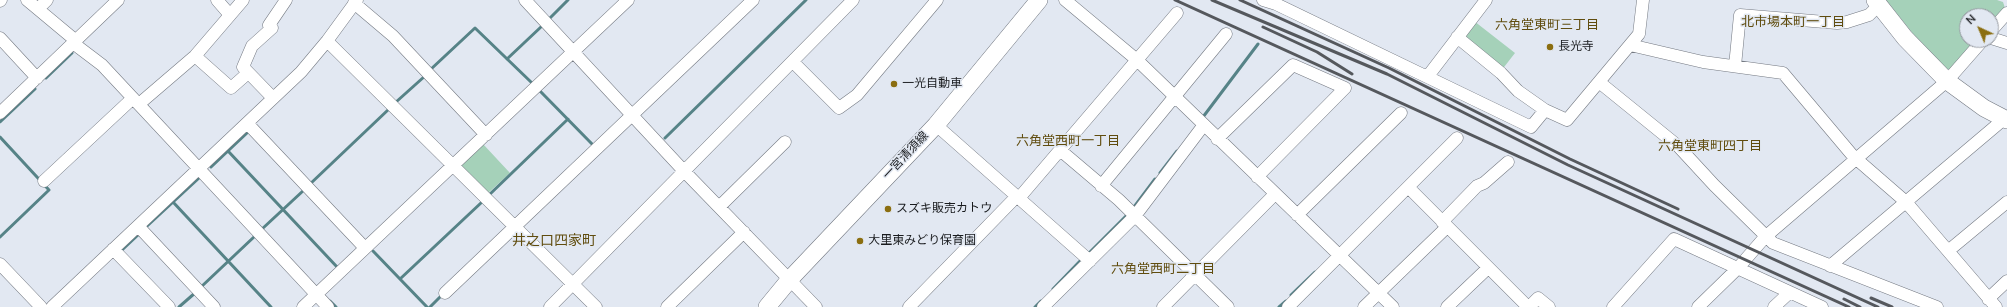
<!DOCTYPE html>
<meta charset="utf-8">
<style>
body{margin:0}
#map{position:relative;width:2007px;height:307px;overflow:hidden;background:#e2e8f2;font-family:"Nunito Sans",sans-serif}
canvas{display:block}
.north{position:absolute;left:1959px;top:8px;width:40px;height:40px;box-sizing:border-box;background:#e2e8f2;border:1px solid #92969d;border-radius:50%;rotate:316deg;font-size:11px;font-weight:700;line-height:16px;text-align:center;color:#191b1e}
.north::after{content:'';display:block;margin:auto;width:14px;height:18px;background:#8b6e10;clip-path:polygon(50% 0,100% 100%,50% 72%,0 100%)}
</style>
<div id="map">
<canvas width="2007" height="307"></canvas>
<div class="north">N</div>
</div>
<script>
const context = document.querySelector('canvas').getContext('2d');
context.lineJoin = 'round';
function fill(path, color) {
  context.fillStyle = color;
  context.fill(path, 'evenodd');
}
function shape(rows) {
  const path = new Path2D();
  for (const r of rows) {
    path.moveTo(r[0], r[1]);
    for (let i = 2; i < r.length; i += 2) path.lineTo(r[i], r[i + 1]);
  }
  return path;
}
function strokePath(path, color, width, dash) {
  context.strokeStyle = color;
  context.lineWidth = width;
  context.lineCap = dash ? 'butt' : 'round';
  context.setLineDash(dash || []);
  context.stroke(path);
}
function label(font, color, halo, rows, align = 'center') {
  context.font = font + ' "Nunito Sans","Noto Sans JP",sans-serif';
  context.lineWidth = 3;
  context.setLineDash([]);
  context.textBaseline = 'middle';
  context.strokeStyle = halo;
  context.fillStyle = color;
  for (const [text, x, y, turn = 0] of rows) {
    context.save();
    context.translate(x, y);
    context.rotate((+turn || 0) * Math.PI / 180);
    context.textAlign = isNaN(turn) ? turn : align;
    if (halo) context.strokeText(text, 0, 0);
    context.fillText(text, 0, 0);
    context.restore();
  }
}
fill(shape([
 [1886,0,1997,0,2003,2,2005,8,1991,23,1991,16,1967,16,1967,40,1977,40,1951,69,1946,69,1914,35],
 [1474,21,1515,53,1501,71,1462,39],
 [483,144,510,173,487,194,462,168,462,164]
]), '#a5d1b9');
strokePath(shape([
 [549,19,568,0],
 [507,59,542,26],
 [430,70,475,28,532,83],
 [46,78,72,53],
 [540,91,593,145],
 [396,102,425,76],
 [1203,117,1258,44],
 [0,122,35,89],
 [0,137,49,190,0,237],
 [665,138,806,0],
 [228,151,338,268],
 [211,167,248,132],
 [1160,173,1177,151],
 [309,185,389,109],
 [489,195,568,119],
 [173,202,271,307],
 [1134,207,1155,179],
 [146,227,199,178],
 [262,229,304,190],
 [122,250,139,234,140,235],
 [373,251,427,307],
 [1089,253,1127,215],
 [400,279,482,202],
 [201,287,255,236],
 [1053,289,1081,260],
 [1291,295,1315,272],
 [330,301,336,307],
 [179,307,195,293],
 [430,307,443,294],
 [1035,307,1041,301],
 [1279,307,1286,301]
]), '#568387', 3);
const street = shape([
 [27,0,75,40],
 [217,0,230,15],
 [525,0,683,170,816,307],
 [1065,0,1137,60,1393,307],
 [1263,0,1276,4,1531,127,1545,110,1567,120,1639,34,1643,0],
 [0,1,1,0],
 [354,3,393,36,486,135],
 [38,9,47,0],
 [1991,31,2007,13],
 [1457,37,1501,73,1518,91,1545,110],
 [0,38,37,78],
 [1991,38,2007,43],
 [327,41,596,307],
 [73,43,102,65,328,307],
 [1630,45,1703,62,1783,73,1853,156,1906,202,1996,307],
 [195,56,231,88,248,73],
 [793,62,839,108,857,95,937,0],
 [1735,66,1740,15,1837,23,1847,22,1869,15,1879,5],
 [1428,76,1486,0],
 [1599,82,1678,146,1714,185,1773,243,1937,307],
 [273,98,243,67,252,46,272,28,269,25,286,0],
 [139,104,195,56,243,0],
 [0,113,118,0],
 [247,123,365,248],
 [936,125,1090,261],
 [1217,139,1293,65,1345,88,1257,177],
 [1060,150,1119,200,1228,307],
 [44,181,133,98],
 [1101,186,1226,34],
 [1408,187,1528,307],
 [1019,198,1177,13],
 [719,207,785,142],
 [1297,215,1401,113],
 [1442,222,1477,186,1484,183,1508,162],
 [138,226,214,307],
 [113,249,169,307],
 [1948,251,2007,202],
 [0,264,41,307],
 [1830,266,2004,119],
 [445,293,753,0],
 [1988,299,2007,281],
 [52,307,301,72,327,41,357,0],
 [303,307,628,0],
 [550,307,853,0],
 [667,307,744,232],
 [909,307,1017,196],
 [1043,307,1135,216,1203,126],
 [1163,307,1275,194],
 [1288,307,1457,138],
 [1364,307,1447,227],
 [1447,307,1488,268],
 [1529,307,1538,298,1549,307],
 [1613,307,1674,239,1822,307],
 [1698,307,1738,268,1765,237,1947,81,1983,40],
 [1774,307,1789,293]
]);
const secondary = shape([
 [1875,0,1905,38,1947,81,1984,108,2007,120],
 [767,307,790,279,936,125,1039,0]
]);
strokePath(street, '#747982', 13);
strokePath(secondary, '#747982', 18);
strokePath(street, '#fff', 12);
strokePath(secondary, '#fff', 17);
strokePath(shape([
 [1175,0,1849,307],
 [1212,0,1387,74,1568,165,1878,307],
 [1240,0,1389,68,1570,159,1678,209],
 [1263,27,1317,52,1352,74],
 [1871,298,1892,307],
 [1844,299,1860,307]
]), '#55585d', 3);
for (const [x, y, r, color] of [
 [1550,47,4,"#8b6e10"],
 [894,84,4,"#8b6e10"],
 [888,209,4,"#8b6e10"],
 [860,241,4,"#8b6e10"]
]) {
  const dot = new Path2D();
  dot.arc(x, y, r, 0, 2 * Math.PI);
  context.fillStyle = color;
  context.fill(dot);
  strokePath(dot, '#e2e8f2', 1.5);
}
label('12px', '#191b1e', '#e2e8f2', [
 ["長光寺",1558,47],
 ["一光自動車",902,84],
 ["スズキ販売カトウ",896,209],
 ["大里東みどり保育園",868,241]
], 'left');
label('12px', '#191b1e', '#e2e8f2', [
 ["一宮清須線",906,156,-47]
]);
label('13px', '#604c0e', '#e2e8f2', [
 ["北市場本町一丁目",1793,23],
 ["六角堂東町三丁目",1547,26],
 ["六角堂西町一丁目",1068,142],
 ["六角堂東町四丁目",1710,147],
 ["六角堂西町二丁目",1163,270]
]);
label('14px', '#604c0e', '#e2e8f2', [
 ["井之口四家町",554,242]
]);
</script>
